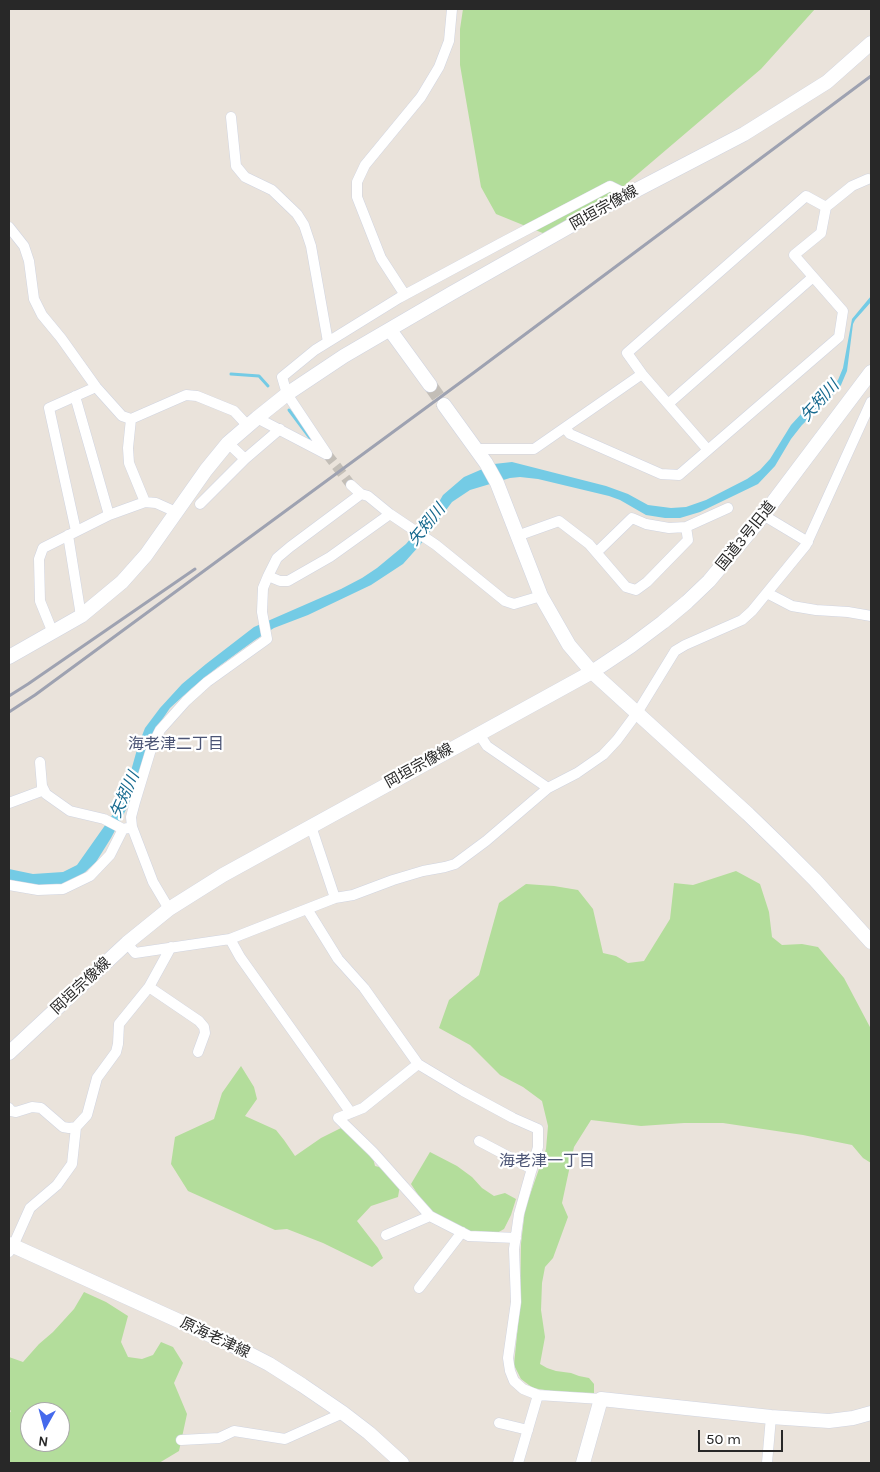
<!DOCTYPE html>
<meta charset="utf-8">
<style>
body{margin:0}
#map{position:relative;width:880px;height:1472px;overflow:hidden;background:#eae3db;font-family:Karla,sans-serif}
canvas{display:block}
.frame{position:absolute;inset:0;border:10px solid #282828;pointer-events:none}
.north{position:absolute;left:20px;top:1402px;width:50px;height:50px;box-sizing:border-box;background:#fff;border:1px solid #a9a9a9;border-radius:50%;rotate:187deg;font-size:14px;font-weight:700;line-height:20px;text-align:center;color:#282828}
.north::after{content:'';display:block;margin:auto;width:18px;height:22px;background:#456aec;clip-path:polygon(50% 0,100% 100%,50% 72%,0 100%)}
.scale{position:absolute;left:698px;top:1430px;width:85px;height:22px;box-sizing:border-box;border:2px solid #282828;border-top:0;padding-left:6px;font-size:15px;line-height:18px;white-space:nowrap;color:#282828;-webkit-text-stroke:4px #fff;paint-order:stroke}
</style>
<div id="map">
<canvas width="880" height="1472"></canvas>
<div class="frame"></div>
<div class="north">N</div>
<div class="scale">50 m</div>
</div>
<script>
const context = document.querySelector('canvas').getContext('2d');
context.lineJoin = 'round';
function fill(path, color) {
  context.fillStyle = color;
  context.fill(path, 'evenodd');
}
function shape(rows) {
  const path = new Path2D();
  for (const r of rows) {
    path.moveTo(r[0], r[1]);
    for (let i = 2; i < r.length; i += 2) path.lineTo(r[i], r[i + 1]);
  }
  return path;
}
function strokePath(path, color, width, dash) {
  context.strokeStyle = color;
  context.lineWidth = width;
  context.lineCap = dash ? 'butt' : 'round';
  context.setLineDash(dash || []);
  context.stroke(path);
}
function label(font, color, halo, rows, align = 'center') {
  context.font = font + ' Karla,"Noto Sans JP",sans-serif';
  context.lineWidth = 4.5;
  context.setLineDash([]);
  context.textBaseline = 'middle';
  context.strokeStyle = halo;
  context.fillStyle = color;
  for (const [text, x, y, turn = 0] of rows) {
    context.save();
    context.translate(x, y);
    context.rotate((+turn || 0) * Math.PI / 180);
    context.textAlign = isNaN(turn) ? turn : align;
    if (halo) context.strokeText(text, 0, 0);
    context.fillText(text, 0, 0);
    context.restore();
  }
}
fill(shape([
 [463,9,815,9,761,69,565,236,550,236,496,214,481,187,460,65,460,29],
 [736,871,760,884,769,912,772,937,782,945,802,944,818,947,844,978,871,1029,871,1163,863,1158,852,1145,803,1135,723,1123,684,1123,641,1126,591,1120,574,1147,562,1203,568,1217,553,1258,545,1267,542,1283,541,1310,545,1337,540,1364,547,1368,556,1371,571,1373,579,1376,589,1378,594,1384,594,1393,556,1392,533,1388,521,1379,514,1365,520,1305,521,1244,525,1209,546,1149,548,1126,542,1101,523,1087,500,1075,470,1045,439,1028,449,1000,479,975,499,903,526,884,554,886,578,890,593,909,603,953,616,956,628,963,644,961,670,919,674,883,693,885],
 [241,1066,254,1087,257,1099,245,1116,276,1130,284,1140,295,1156,321,1138,341,1128,359,1140,372,1154,375,1166,387,1169,400,1185,398,1197,371,1206,357,1221,378,1248,383,1258,372,1267,323,1243,287,1229,275,1230,188,1191,171,1164,175,1137,214,1119,222,1093],
 [430,1152,457,1166,472,1177,482,1188,494,1196,505,1193,516,1199,511,1215,504,1229,497,1233,470,1232,449,1222,426,1207,411,1184],
 [84,1292,106,1302,128,1316,121,1342,128,1357,142,1359,153,1355,161,1342,173,1347,183,1363,174,1383,187,1414,179,1451,159,1463,9,1463,9,1414,11,1411,9,1409,9,1357,23,1362,39,1344,53,1332,74,1309],
 [30,1412,60,1412,60,1442,30,1442]
]), '#b3dd9b');
fill(shape([
 [871,296,871,302,855,320,853,324,847,371,841,385,830,398,802,425,791,439,775,466,758,484,700,512,680,518,665,518,646,515,620,500,609,496,538,479,520,477,510,478,470,490,452,502,420,545,403,564,371,585,308,615,274,628,255,640,218,667,192,688,170,708,153,733,129,804,111,838,96,862,82,875,63,884,37,886,9,881,9,869,33,874,63,872,77,865,113,814,129,778,138,746,145,728,160,708,182,684,206,664,254,627,341,589,362,578,377,568,406,544,435,509,443,495,464,477,494,464,512,462,606,486,628,494,648,505,671,508,686,507,706,500,747,479,760,470,770,459,791,425,802,413,819,400,838,380,843,368,852,319]
]), '#74cbe5');
strokePath(shape([
 [231,374,259,376,268,386],
 [289,410,310,438]
]), '#74cbe5', 3);
strokePath(shape([
 [327,454,351,485]
]), '#c3beb7', 10, [10, 5]);
strokePath(shape([
 [430,385,444,405]
]), '#c3beb7', 14, [14, 7]);
const street = shape([
 [231,117,236,166,245,177,272,190,297,214,304,225,311,246,328,342],
 [9,227,24,246,29,261,34,299,42,315,61,338,96,387,122,416,131,419,186,395,197,396,234,411,248,426],
 [405,295,381,258,357,197,357,182,365,165,421,97,439,67,449,41,452,9],
 [75,396,109,515],
 [668,404,813,277],
 [257,418,326,454],
 [131,419,128,448,129,463,145,502],
 [565,428,570,434,661,474,679,475,839,337,843,311,794,255,821,233,826,207,852,186,868,179],
 [228,443,245,459],
 [477,449,534,449,642,374],
 [708,450,642,374,627,353,806,196,826,207],
 [327,454,287,394,282,377,315,350,399,298,505,241,610,186,628,195],
 [351,485,361,494,368,496,390,514,436,545,505,601,514,604,541,596],
 [200,504,245,459,280,429],
 [763,515,808,542],
 [76,531,49,408,96,387],
 [68,535,81,616],
 [517,536,559,521,589,544,626,587,636,590,647,582,688,540,686,527],
 [597,552,632,518,646,524,669,528,686,527,728,508],
 [268,576,280,581,288,581,330,557,390,514],
 [767,593,792,606,816,610,848,612,871,616],
 [53,633,40,601,39,559,43,548,109,515,145,502,156,503,176,512],
 [479,734,487,746,548,788],
 [40,762,42,786,46,794,70,811,104,819,123,829,128,828],
 [9,803,44,790],
 [311,826,335,898],
 [9,885,38,890,63,889,90,876,110,855,123,829],
 [169,909,153,882,132,827,131,817,135,802,152,746,160,730,186,701,207,682,267,639,262,612,263,588,268,576,277,558,290,547,361,494],
 [307,909,338,959,364,988,418,1064,463,1091,513,1118,538,1129,538,1147,519,1214,514,1249,516,1302,508,1358,510,1371,514,1381,523,1389,538,1395,601,1399],
 [230,939,240,957,351,1113],
 [127,943,135,953,230,939,335,898,353,895,393,880,423,871,445,867,455,864,486,841,548,788,577,773,603,755,617,740,637,713,675,651,685,645,742,620,752,611,806,545,871,402],
 [149,987,199,1021,204,1027,205,1033,198,1052],
 [418,1064,363,1108,338,1118,373,1152,430,1216],
 [9,1108,11,1111,16,1112,32,1107,41,1108,63,1127,69,1128,76,1127],
 [479,1141,532,1169],
 [386,1235,430,1216,469,1236,516,1238],
 [9,1252,13,1246,30,1208,57,1185,72,1164,76,1127,87,1115,97,1078,116,1052,118,1044,119,1024,149,987,171,947],
 [419,1288,462,1232],
 [499,1423,528,1430],
 [181,1440,219,1438,234,1431,285,1439,343,1413],
 [518,1463,538,1395],
 [767,1463,771,1417]
]);
const secondary = shape([
 [390,330,430,385],
 [444,405,486,463,497,483,541,596,569,645,592,672,748,814,783,848,815,880,871,942],
 [9,657,81,616,122,582,146,555,206,470,228,443,257,418,287,394,344,356,452,293,602,208,744,134,827,82,871,43],
 [9,1053,127,943,169,909,223,875,592,672,631,646,663,622,687,602,709,581,758,522,871,372],
 [9,1244,232,1345,269,1364,302,1385,343,1413,369,1433,402,1463],
 [583,1463,601,1399,771,1417,829,1421,853,1418,871,1413]
]);
strokePath(street, '#d0d4e0', 11);
strokePath(secondary, '#d0d4e0', 15);
strokePath(street, '#fff', 10);
strokePath(secondary, '#fff', 14);
strokePath(shape([
 [9,696,28,684,195,569],
 [9,712,35,695,476,371,871,76]
]), '#9ea2b1', 3);
label('15px', '#282828', '#fff', [
 ["岡垣宗像線",604,208,-29],
 ["国道3号旧道",746,536,-51],
 ["岡垣宗像線",419,766,-29],
 ["岡垣宗像線",81,986,-43],
 ["原海老津線",215,1338,25]
]);
label('italic 16px', '#16698e', '#fff', [
 ["矢矧川",820,401,-48],
 ["矢矧川",427,525,-51],
 ["矢矧川",125,795,-66]
]);
label('16px', '#4c5575', '#fff', [
 ["海老津二丁目",176,744],
 ["海老津一丁目",547,1161]
]);
</script>
